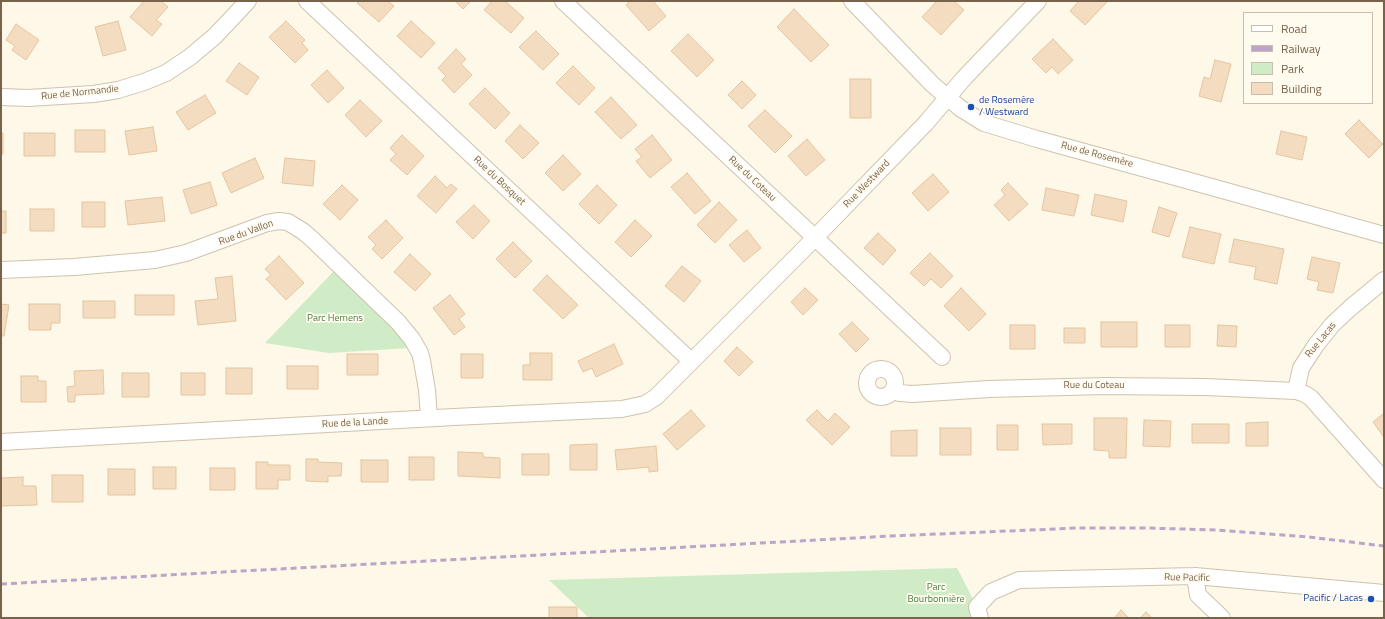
<!DOCTYPE html>
<meta charset="utf-8">
<style>
body{margin:0}
#map{position:relative;width:1385px;height:619px;overflow:hidden;background:#fdf8e8;font-family:"Titillium Web",sans-serif}
canvas{display:block}
.frame{position:absolute;inset:0;border:2px solid #79624b;pointer-events:none}
.legend{position:absolute;left:1243px;top:12px;width:130px;height:92px;box-sizing:border-box;background:#fffbef;border:1px solid #c9bead;margin:0;padding:5px 7px;list-style:none;font-size:12px;color:#79624b}
.legend li{display:flex;align-items:center;gap:8px;height:20px}
.legend b{width:20px;border:1px solid #c9bead}
</style>
<div id="map">
<canvas width="1385" height="619"></canvas>
<div class="frame"></div>
<ul class="legend">
<li><b style="height:5px;background:#fff"></b>Road</li>
<li><b style="height:5px;background:#bda5c8"></b>Railway</li>
<li><b style="height:11px;background:#cfecc6"></b>Park</li>
<li><b style="height:11px;background:#f3dcbf"></b>Building</li>
</ul>
</div>
<script>
const context = document.querySelector('canvas').getContext('2d');
context.lineJoin = 'round';
function fill(path, color) {
  context.fillStyle = color;
  context.fill(path, 'evenodd');
}
function shape(rows) {
  const path = new Path2D();
  for (const r of rows) {
    if (r.length === 3) {
      path.moveTo(r[0] + r[2], r[1]);
      path.arc(r[0], r[1], r[2], 0, 2 * Math.PI);
      continue;
    }
    path.moveTo(r[0], r[1]);
    for (let i = 2; i < r.length; i += 2) path.lineTo(r[i], r[i + 1]);
  }
  return path;
}
function strokePath(path, color, width, dash) {
  context.strokeStyle = color;
  context.lineWidth = width;
  context.lineCap = dash ? 'butt' : 'round';
  context.setLineDash(dash || []);
  context.stroke(path);
}
function label(font, color, halo, rows, align = 'center') {
  context.font = font + ' "Titillium Web",sans-serif';
  context.lineWidth = 3.5;
  context.setLineDash([]);
  context.textBaseline = 'middle';
  context.strokeStyle = halo;
  context.fillStyle = color;
  for (const [text, x, y, turn = 0] of rows) {
    context.save();
    context.translate(x, y);
    context.rotate((+turn || 0) * Math.PI / 180);
    context.textAlign = isNaN(turn) ? turn : align;
    if (halo) context.strokeText(text, 0, 0);
    context.fillText(text, 0, 0);
    context.restore();
  }
}
fill(shape([
 [334,271,390,324,410,348,329,353,265,343],
 [957,568,977,607,980,618,589,618,549,580]
]), '#cfecc6');
const building = shape([
 [144,1,161,1,168,7,156,20,162,24,152,36,130,17,144,1],
 [359,1,388,1,394,6,379,22,357,3,359,1],
 [455,1,471,1,463,9,455,1],
 [492,1,505,1,524,18,511,33,484,10,492,1],
 [630,1,653,1,666,16,649,31,626,5,630,1],
 [937,1,954,1,964,10,941,35,922,17,937,1],
 [1079,1,1106,1,1107,2,1085,25,1070,11,1079,1],
 [794,9,829,45,811,62,777,27,794,9],
 [118,21,126,50,103,56,95,27,118,21],
 [286,21,305,40,302,43,308,50,295,63,269,37,286,21],
 [411,21,435,43,421,58,397,36,411,21],
 [16,24,39,40,26,60,12,50,15,46,6,40,16,24],
 [536,31,559,54,543,70,519,47,536,31],
 [688,34,714,60,697,77,671,51,688,34],
 [1053,39,1073,60,1058,74,1052,67,1046,73,1032,59,1053,39],
 [456,49,466,59,461,64,472,75,454,93,442,80,446,76,438,68,456,49],
 [1215,60,1231,64,1221,102,1199,96,1204,77,1210,79,1215,60],
 [239,63,259,77,247,95,226,81,239,63],
 [573,66,595,88,579,105,556,83,573,66],
 [327,70,344,88,328,103,311,85,327,70],
 [850,79,871,79,871,118,850,118,850,79],
 [742,81,756,95,742,109,728,95,742,81],
 [485,88,510,113,495,129,469,104,485,88],
 [205,95,216,113,188,130,176,112,205,95],
 [611,97,637,125,621,139,595,112,611,97],
 [360,100,382,121,366,137,345,115,360,100],
 [765,110,792,136,775,153,748,126,765,110],
 [1359,120,1383,144,1369,158,1345,134,1359,120],
 [520,125,539,143,523,159,505,141,520,125],
 [153,127,157,151,129,155,125,131,153,127],
 [75,130,105,130,105,152,75,152,75,130],
 [1281,131,1307,137,1302,160,1276,154,1281,131],
 [1,133,3,133,3,154,1,154,1,133],
 [24,133,55,133,55,156,24,156,24,133],
 [402,135,424,156,407,175,390,160,396,154,390,148,402,135],
 [652,135,672,160,650,178,636,161,642,157,635,149,652,135],
 [807,139,825,160,806,176,788,156,807,139],
 [563,155,581,174,563,191,545,173,563,155],
 [255,158,264,178,231,193,222,173,255,158],
 [285,158,315,161,313,186,282,183,285,158],
 [687,173,711,201,695,214,671,187,687,173],
 [933,174,949,192,928,211,912,193,933,174],
 [435,176,447,188,451,184,457,189,436,213,417,196,435,176],
 [210,182,217,205,191,214,183,190,210,182],
 [1008,183,1028,204,1009,221,994,205,1005,195,1001,190,1008,183],
 [342,185,358,200,340,220,323,204,342,185],
 [597,185,617,205,599,224,579,204,597,185],
 [1046,188,1079,195,1074,216,1042,210,1046,188],
 [1095,194,1127,201,1123,222,1091,215,1095,194],
 [162,197,165,221,128,225,125,201,162,197],
 [82,202,105,202,105,227,82,227,82,202],
 [719,202,737,220,715,243,697,225,719,202],
 [474,205,490,221,473,239,456,222,474,205],
 [1159,207,1177,213,1169,237,1152,232,1159,207],
 [30,209,54,209,54,231,30,231,30,209],
 [1,211,6,211,6,233,1,233,1,211],
 [386,220,403,238,382,259,372,249,376,245,368,237,386,220],
 [635,220,652,236,631,257,615,242,635,220],
 [1190,227,1221,234,1214,264,1182,257,1190,227],
 [747,230,761,248,744,262,729,245,747,230],
 [878,233,896,250,883,265,864,248,878,233],
 [1234,239,1284,249,1277,284,1254,279,1256,267,1229,262,1234,239],
 [513,242,532,261,515,278,496,259,513,242],
 [930,253,953,276,941,288,931,279,924,286,910,273,930,253],
 [410,254,431,274,415,291,394,272,410,254],
 [279,256,304,283,286,300,266,279,271,275,265,269,279,256],
 [1312,257,1340,263,1333,293,1317,290,1319,282,1307,279,1312,257],
 [682,266,701,281,684,302,665,286,682,266],
 [547,275,578,305,563,319,533,290,547,275],
 [232,276,236,321,198,325,195,301,218,299,215,278,232,276],
 [805,288,818,300,803,315,791,302,805,288],
 [961,288,986,314,969,331,944,306,961,288],
 [135,295,174,295,174,315,135,315,135,295],
 [450,295,465,314,459,319,465,327,454,335,433,308,450,295],
 [83,301,115,301,115,318,83,318,83,301],
 [1,304,9,305,4,336,1,336,1,304],
 [29,304,60,304,60,323,51,323,51,330,29,330,29,304],
 [852,322,869,339,856,352,839,334,852,322],
 [1101,322,1137,322,1137,347,1101,347,1101,322],
 [1010,325,1035,325,1035,349,1010,349,1010,325],
 [1165,325,1190,325,1190,347,1165,347,1165,325],
 [1218,325,1237,326,1236,347,1217,346,1218,325],
 [1064,328,1085,328,1085,343,1064,343,1064,328],
 [614,344,623,364,596,377,592,368,583,372,578,361,614,344],
 [737,347,753,362,739,376,724,361,737,347],
 [530,353,552,353,552,380,523,380,523,365,530,365,530,353],
 [347,354,378,354,378,375,347,375,347,354],
 [461,354,483,354,483,378,461,378,461,354],
 [287,366,318,366,318,389,287,389,287,366],
 [226,368,252,368,252,394,226,394,226,368],
 [103,370,104,394,75,395,75,402,68,402,67,387,75,386,74,371,103,370],
 [122,373,149,373,149,397,122,397,122,373],
 [181,373,205,373,205,395,181,395,181,373],
 [21,376,38,376,38,381,46,381,46,402,21,402,21,376],
 [691,410,705,426,677,450,663,434,691,410],
 [817,410,828,421,835,413,850,427,832,445,806,420,817,410],
 [1384,413,1384,435,1383,436,1373,422,1384,413],
 [1094,418,1127,418,1126,458,1109,458,1109,451,1094,450,1094,418],
 [1144,420,1171,421,1170,447,1143,446,1144,420],
 [1268,422,1268,446,1246,446,1246,423,1268,422],
 [1042,424,1072,424,1072,444,1043,445,1042,424],
 [1192,424,1229,424,1229,443,1192,443,1192,424],
 [997,425,1018,425,1018,450,997,450,997,425],
 [940,428,971,428,971,455,940,455,940,428],
 [917,430,917,456,891,456,891,431,917,430],
 [597,444,597,470,570,470,570,445,597,444],
 [656,446,658,471,649,472,649,467,617,470,615,450,656,446],
 [458,452,483,453,483,457,500,458,500,478,458,476,458,452],
 [522,454,549,454,549,475,522,475,522,454],
 [409,457,434,457,434,480,409,480,409,457],
 [306,459,318,459,318,462,342,463,341,476,328,476,328,482,306,481,306,459],
 [361,460,388,460,388,482,361,482,361,460],
 [256,462,268,462,268,465,290,465,290,480,278,480,278,489,256,489,256,462],
 [153,467,176,467,176,489,153,489,153,467],
 [210,468,235,468,235,490,210,490,210,468],
 [108,469,135,469,135,495,108,495,108,469],
 [52,475,83,475,83,502,52,502,52,475],
 [23,477,23,486,36,486,37,505,1,506,1,478,23,477],
 [549,607,577,607,577,618,549,618,549,607],
 [1121,610,1129,618,1114,618,1121,610],
 [1146,612,1152,618,1140,618,1146,612]
]);
fill(building, '#f3dcbf');
strokePath(building, '#e6c59f', 1);
const minor = shape([
 [307,1,691,361],
 [563,1,942,357],
 [852,1,932,84,960,108,984,123,1037,139,1208,186,1384,235],
 [1,97,28,98,94,94,118,90,144,82,166,73,190,57,215,36,248,1],
 [1,270,74,267,155,260,186,253,267,223,279,221,288,222,304,232,313,240,398,322,412,339,420,353,422,361,427,390,429,418],
 [881,383,14],
 [893,391,900,393,912,394,989,389,1105,386,1205,387,1296,391,1305,394,1311,398,1384,480],
 [1296,391,1301,368,1316,345,1332,325,1349,309,1384,280],
 [1,442,454,417,622,409,645,404,656,397,802,251,926,123,964,78,1038,1],
 [1195,576,1198,595,1222,618],
 [980,618,977,607,991,592,1019,580,1195,576,1384,593]
]);
strokePath(minor, '#d0c2ad', 18);
strokePath(minor, '#fff', 16);
strokePath(shape([
 [1,584,891,536,1078,528,1146,528,1217,530,1309,537,1384,546]
]), '#bda5c8', 3, [6, 4]);
for (const [x, y, r, color] of [
 [971,107,4,"#1a4fb4"],
 [1371,599,4,"#1a4fb4"]
]) {
  const dot = new Path2D();
  dot.arc(x, y, r, 0, 2 * Math.PI);
  context.fillStyle = color;
  context.fill(dot);
  strokePath(dot, '#fffbef', 1.5);
}
label('10px', '#79624b', '#fffbef', [
 ["Rue de Normandie",80,93,-6],
 ["Rue de Rosemère",1097,155,15],
 ["Rue du Coteau",752,179,43],
 ["Rue du Bosquet",499,181,43],
 ["Rue Westward",867,184,-46],
 ["Rue du Vallon",246,233,-20],
 ["Rue Lacas",1321,340,-51],
 ["Rue du Coteau",1094,386],
 ["Rue de la Lande",355,423,-3],
 ["Rue Pacific",1187,578,1]
]);
label('10px', '#164399', '#fffbef', [
 ["de Rosemère",979,101],
 ["/ Westward",979,113],
 ["Pacific / Lacas",1363,599,"right"]
], 'left');
label('10px', '#4b7f42', '#fffbef', [
 ["Parc Hemens",335,319],
 ["Parc",936,588],
 ["Bourbonnière",936,600]
]);
</script>
